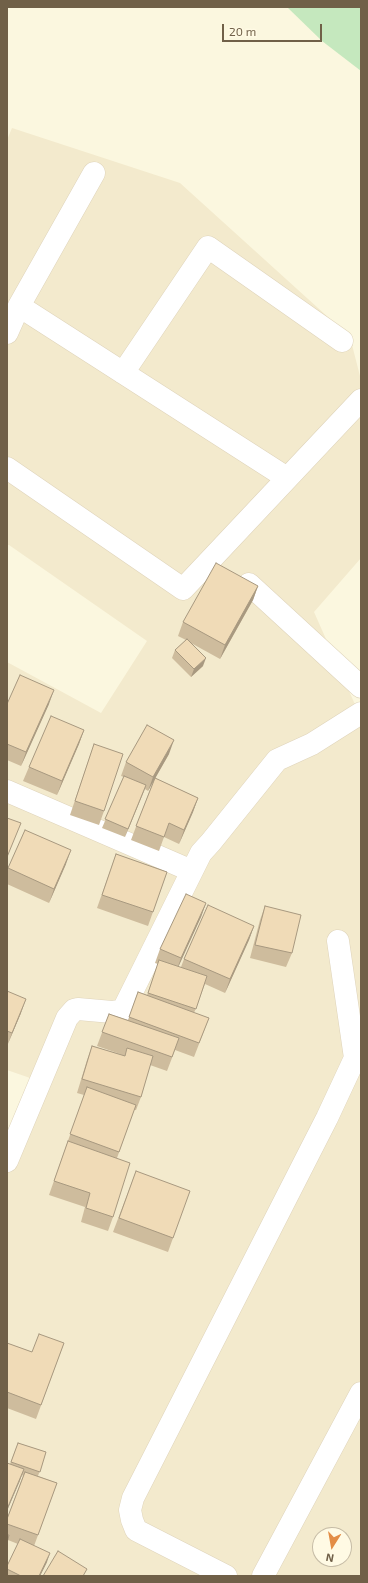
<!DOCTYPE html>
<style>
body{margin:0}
#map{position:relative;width:368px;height:1583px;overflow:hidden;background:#fbf7df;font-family:"Exo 2",sans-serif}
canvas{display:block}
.frame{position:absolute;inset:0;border:8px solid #706048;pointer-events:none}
.north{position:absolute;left:312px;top:1527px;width:40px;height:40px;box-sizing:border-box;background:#fffae4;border:1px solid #c6bca6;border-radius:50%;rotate:191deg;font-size:11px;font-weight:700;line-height:16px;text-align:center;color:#706048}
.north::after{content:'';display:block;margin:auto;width:14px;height:18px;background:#e38d45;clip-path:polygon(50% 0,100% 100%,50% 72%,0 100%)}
.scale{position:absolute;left:222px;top:24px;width:100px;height:18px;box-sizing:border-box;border:2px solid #706048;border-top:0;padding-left:5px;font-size:12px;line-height:14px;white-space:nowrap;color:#706048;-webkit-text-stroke:3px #fffae4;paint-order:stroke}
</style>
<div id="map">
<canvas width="368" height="1583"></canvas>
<div class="frame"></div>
<div class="north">N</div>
<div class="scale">20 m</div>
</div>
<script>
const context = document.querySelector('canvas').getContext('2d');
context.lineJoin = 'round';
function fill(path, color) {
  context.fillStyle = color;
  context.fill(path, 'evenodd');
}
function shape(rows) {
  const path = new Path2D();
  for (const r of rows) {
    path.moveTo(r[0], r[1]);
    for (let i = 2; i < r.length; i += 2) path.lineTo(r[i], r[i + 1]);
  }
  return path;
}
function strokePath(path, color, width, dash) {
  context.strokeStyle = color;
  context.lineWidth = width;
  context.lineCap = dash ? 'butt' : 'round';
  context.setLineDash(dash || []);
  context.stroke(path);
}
fill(shape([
 [12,128,180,183,350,337,361,380,361,558,314,612,361,718,361,1576,7,1576,7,1146,33,1079,7,1070,7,662,101,713,147,641,9,545,7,545,7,140],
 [320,1535,344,1535,344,1559,320,1559]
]), '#f3eacd');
fill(shape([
 [287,7,361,7,361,71,322,41]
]), '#c5e8be');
const street = shape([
 [19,306,287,478],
 [7,333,19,306,94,173],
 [123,373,208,247,342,341],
 [7,468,183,589,361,400],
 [249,584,361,687],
 [7,791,192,871],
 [7,1161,67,1018,74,1010,78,1009,112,1012,123,1010,201,853,211,842,277,760,312,744,361,713],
 [226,1576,136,1530,132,1520,130,1510,133,1498,327,1118,355,1058,338,941],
 [263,1576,361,1393]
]);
strokePath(street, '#dfd4bb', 23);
strokePath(street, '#fff', 22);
fill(shape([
 [258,586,253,600,220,659,191,643,203,666,191,677,172,658,175,650,186,640,178,636,183,622],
 [7,704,49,704,21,766,7,760],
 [84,730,79,744,57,795,23,781,29,767],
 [94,744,104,811,99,825,70,815],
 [169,754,155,778,198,798,193,812,179,844,164,837,159,851,131,840,154,779,148,791,145,789,125,837,102,828,124,777,121,776,126,762],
 [25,830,66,864,49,903,7,884,7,871],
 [116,854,167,872,148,926,97,908],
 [206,903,201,917,178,967,181,967,184,959,254,926,249,940,225,993,205,984,194,1013,209,1018,194,1057,175,1050,167,1071,150,1065,141,1097,136,1110,134,1110,117,1158,113,1217,108,1231,81,1222,85,1207,49,1195,84,1095,77,1093,87,1060,92,1046,123,1055,97,1046,109,1014,128,1020,138,992,147,995,158,964,155,963,160,949],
 [265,906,292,953,286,967,250,958,260,920],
 [7,991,21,1013,7,1046],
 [136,1171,173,1238,168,1252,113,1232],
 [7,1343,32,1352,64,1343,36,1419,7,1408],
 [18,1443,46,1452,38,1476,57,1483,34,1546,47,1562,40,1576,7,1576,7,1566,18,1544,8,1540,7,1543,7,1519,23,1476,22,1475,19,1483,10,1464]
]), '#cebc9d');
fill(shape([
 [258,586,253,600,220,659,225,645],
 [206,658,203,666,191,677,194,669],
 [54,690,49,704,21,766,26,752],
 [84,730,79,744,57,795,62,781],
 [174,740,169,754,148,791,153,777],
 [146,785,143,793,125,837,128,829],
 [198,798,193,812,179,844,184,830],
 [71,850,66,864,49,903,54,889],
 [206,903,201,917,176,972,181,958],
 [254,926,249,940,225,993,230,979],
 [26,999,21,1013,7,1046,12,1033],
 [24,1469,19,1483,7,1511,7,1509],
 [50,1553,47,1562,40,1576,39,1576]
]), '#a89980');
const building = shape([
 [216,563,258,586,225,645,183,622,216,563],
 [187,639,206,658,194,669,175,650,187,639],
 [20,675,54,690,26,752,7,744,7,704,20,675],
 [51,716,84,730,62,781,29,767,51,716],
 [147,725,174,740,153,777,126,762,147,725],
 [94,744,123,754,104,811,75,801,94,744],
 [124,776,146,785,128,829,105,819,124,776],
 [155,778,198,798,184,830,169,823,164,837,136,826,155,778],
 [7,818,21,823,7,857,7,818],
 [25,830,71,850,54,889,8,868,25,830],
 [116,854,167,872,153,912,102,895,116,854],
 [186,894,206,903,181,958,160,949,186,894],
 [208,905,254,926,230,979,184,959,208,905],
 [265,906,301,915,292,953,255,945,265,906],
 [159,960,207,976,196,1009,148,993,159,960],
 [7,991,26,999,12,1033,7,1031,7,991],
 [138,992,209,1018,199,1043,129,1017,138,992],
 [109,1014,179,1038,172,1057,102,1032,109,1014],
 [92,1046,125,1056,127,1048,153,1056,141,1097,82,1079,92,1046],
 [87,1087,136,1105,119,1152,70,1134,87,1087],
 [68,1141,130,1163,113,1217,86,1208,90,1193,54,1181,68,1141],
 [136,1171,190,1191,173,1238,119,1218,136,1171],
 [39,1334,64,1343,41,1405,7,1392,7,1343,32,1352,39,1334],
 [18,1443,46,1452,40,1472,11,1462,18,1443],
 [7,1463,24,1469,7,1509,7,1463],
 [25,1472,57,1483,38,1535,7,1524,7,1519,25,1472],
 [7,1535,9,1535,7,1543,7,1535],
 [20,1539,50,1553,39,1576,21,1576,7,1569,7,1566,20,1539],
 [58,1551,87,1569,83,1576,43,1576,58,1551]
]);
fill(building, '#f0dbb7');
strokePath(building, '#a89980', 1);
</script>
